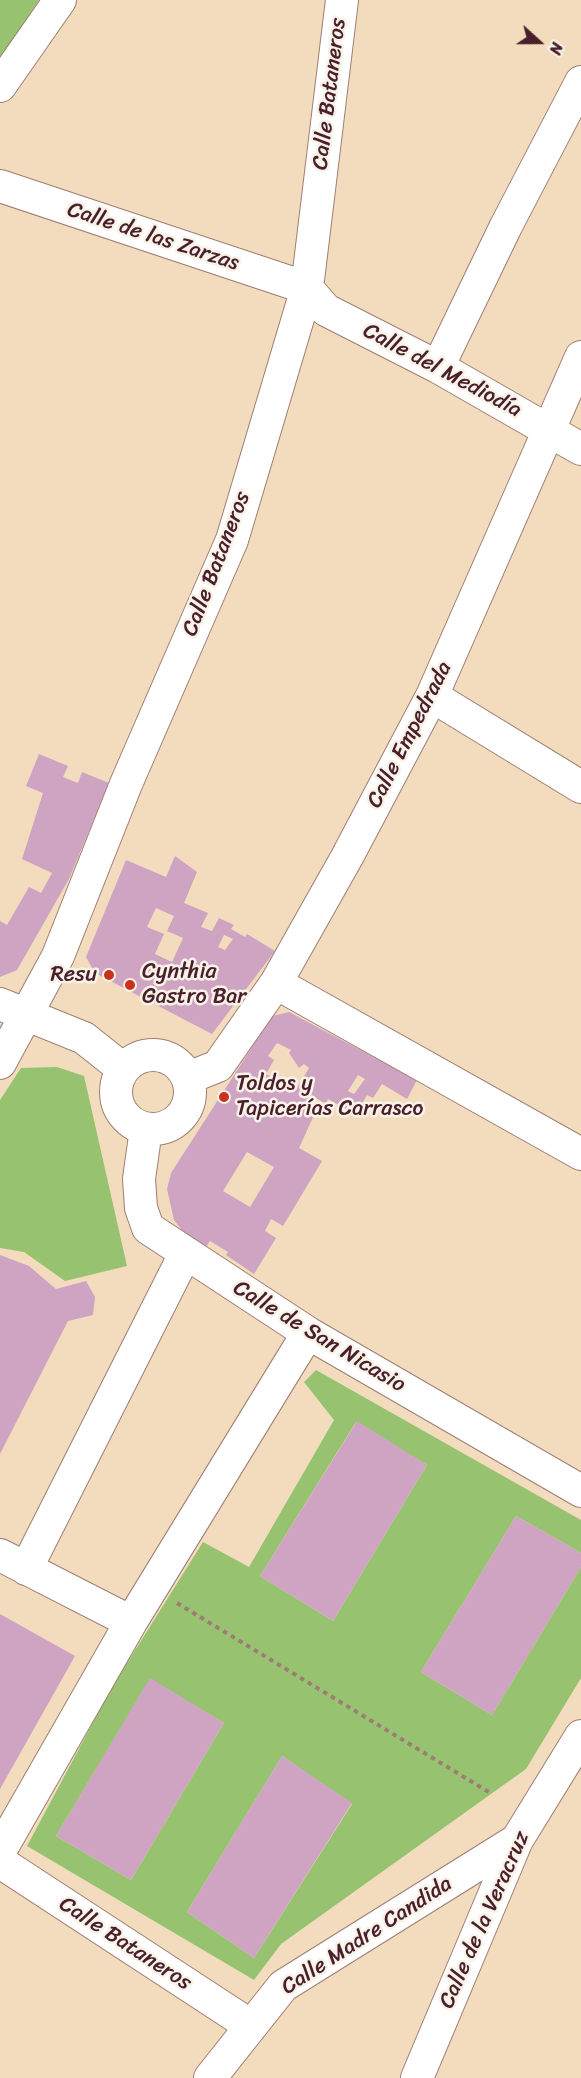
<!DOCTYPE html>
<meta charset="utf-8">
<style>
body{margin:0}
#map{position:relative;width:581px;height:2078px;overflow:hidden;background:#f2dcbd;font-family:Sriracha,sans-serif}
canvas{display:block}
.north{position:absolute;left:509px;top:12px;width:60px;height:60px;-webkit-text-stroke:4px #f7f3e8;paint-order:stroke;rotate:111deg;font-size:16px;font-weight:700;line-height:24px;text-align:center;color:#4a1f2b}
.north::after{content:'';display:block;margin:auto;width:21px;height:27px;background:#4a1f2b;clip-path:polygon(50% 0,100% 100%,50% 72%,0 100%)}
</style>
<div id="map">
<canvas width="581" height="2078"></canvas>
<div class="north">N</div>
</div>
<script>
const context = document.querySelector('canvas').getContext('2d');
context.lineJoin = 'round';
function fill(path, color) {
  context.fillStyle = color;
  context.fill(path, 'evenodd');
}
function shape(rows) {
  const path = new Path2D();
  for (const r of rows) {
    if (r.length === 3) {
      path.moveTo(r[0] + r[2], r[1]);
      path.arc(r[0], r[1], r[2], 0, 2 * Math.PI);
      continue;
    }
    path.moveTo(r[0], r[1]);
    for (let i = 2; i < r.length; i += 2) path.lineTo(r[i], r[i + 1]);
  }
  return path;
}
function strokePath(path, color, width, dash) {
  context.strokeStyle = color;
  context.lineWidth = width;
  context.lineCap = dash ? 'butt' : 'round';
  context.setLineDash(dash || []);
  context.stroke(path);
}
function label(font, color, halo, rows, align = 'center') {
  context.font = font + ' Sriracha,sans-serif';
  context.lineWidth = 5;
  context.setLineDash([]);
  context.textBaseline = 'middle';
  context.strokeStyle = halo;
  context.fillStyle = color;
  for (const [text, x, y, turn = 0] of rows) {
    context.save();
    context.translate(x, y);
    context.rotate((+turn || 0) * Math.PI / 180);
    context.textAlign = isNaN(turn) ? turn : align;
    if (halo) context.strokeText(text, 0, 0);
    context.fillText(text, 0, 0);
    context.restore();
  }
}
fill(shape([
 [0,0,39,0,0,59],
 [57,1067,84,1076,127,1266,65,1281,24,1252,0,1248,0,1100,21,1068],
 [316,1370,581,1520,581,1553,516,1516,421,1672,492,1715,581,1567,581,1678,526,1769,281,1944,254,1980,27,1846,112,1687,203,1542,249,1567,334,1420,304,1382],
 [356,1422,427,1465,333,1621,260,1576],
 [150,1679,224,1723,131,1880,56,1836],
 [282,1756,352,1804,254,1958,187,1912]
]), '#97c371');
fill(shape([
 [39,754,68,766,63,777,78,783,82,772,109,783,69,879,17,970,0,977,0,921,7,925,29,887,41,893,52,873,22,859,43,793,26,786],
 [175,856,197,872,184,903,208,913,201,927,212,931,219,918,234,925,231,929,245,937,247,934,275,951,212,1034,95,973,86,957,126,860,166,877],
 [156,908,174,916,167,931,183,938,172,962,155,954,164,934,147,927],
 [224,935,233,939,225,950,218,947],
 [289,1012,417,1080,407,1099,382,1084,373,1098,367,1095,360,1107,350,1101,346,1109,328,1099,326,1104,311,1095,304,1108,315,1113,299,1148,322,1161,283,1226,271,1219,265,1231,276,1238,254,1274,226,1255,228,1252,210,1241,206,1247,185,1234,174,1220,167,1189,171,1173,272,1016],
 [277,1043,291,1050,289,1053,299,1068,304,1064,309,1068,297,1088,290,1084,279,1082,274,1092,264,1087,270,1076,266,1074,274,1060,268,1056],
 [358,1075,365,1079,354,1094,348,1091],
 [247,1152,274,1167,250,1207,223,1191],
 [0,1255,29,1266,56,1289,86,1281,95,1297,93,1315,68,1321,0,1454],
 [357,1421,427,1465,333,1621,260,1576],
 [516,1516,581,1553,581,1567,492,1715,421,1672],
 [0,1614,75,1656,0,1789],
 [150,1678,224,1723,131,1880,56,1836],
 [282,1756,352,1803,254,1958,187,1912]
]), '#cea4c2');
const minor = shape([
 [0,86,60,0],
 [0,186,307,288,326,310,438,367,581,449],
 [438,367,506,226,581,82],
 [432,696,581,787],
 [276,983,581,1154],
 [0,1004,84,1038,123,1069],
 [153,1092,37],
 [0,1063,58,956,126,784,232,540,307,288,342,0],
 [188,1078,218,1066,276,983,347,857,432,696,581,357],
 [146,1129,139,1179,141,1208,148,1228,308,1333,581,1491],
 [0,1555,131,1622],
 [26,1569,185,1254],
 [0,1851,131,1622,308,1333],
 [0,1862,251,2026],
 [210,2078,283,1986,517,1840],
 [417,2078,517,1840,581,1736]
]);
strokePath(minor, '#9e7e74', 34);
strokePath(shape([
 [177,1603,492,1794]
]), '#9e7e74', 4, [4.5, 4.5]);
strokePath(minor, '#fff', 32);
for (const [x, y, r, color] of [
 [109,975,6,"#c8321e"],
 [130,985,6,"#c8321e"],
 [224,1097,6,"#c8321e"]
]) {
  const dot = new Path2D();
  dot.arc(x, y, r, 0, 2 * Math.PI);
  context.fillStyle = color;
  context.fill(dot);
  strokePath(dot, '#f7f3e8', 2);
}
label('22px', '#4a1f2b', '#f7f3e8', [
 ["Calle Bataneros",330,94,-83],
 ["Calle de las Zarzas",153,237,18],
 ["Calle del Mediodía",442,371,28],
 ["Calle Bataneros",217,564,-69],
 ["Calle Empedrada",410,735,-63],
 ["Calle de San Nicasio",319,1337,31],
 ["Calle de la Veracruz",485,1920,-66],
 ["Calle Madre Candida",367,1936,-33],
 ["Calle Bataneros",125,1944,33]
]);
label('22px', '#4a1f2b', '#f7f3e8', [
 ["Cynthia",142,972],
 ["Gastro Bar",142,997],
 ["Resu",97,975,"right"],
 ["Toldos y",236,1084],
 ["Tapicerías Carrasco",236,1109]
], 'left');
</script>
